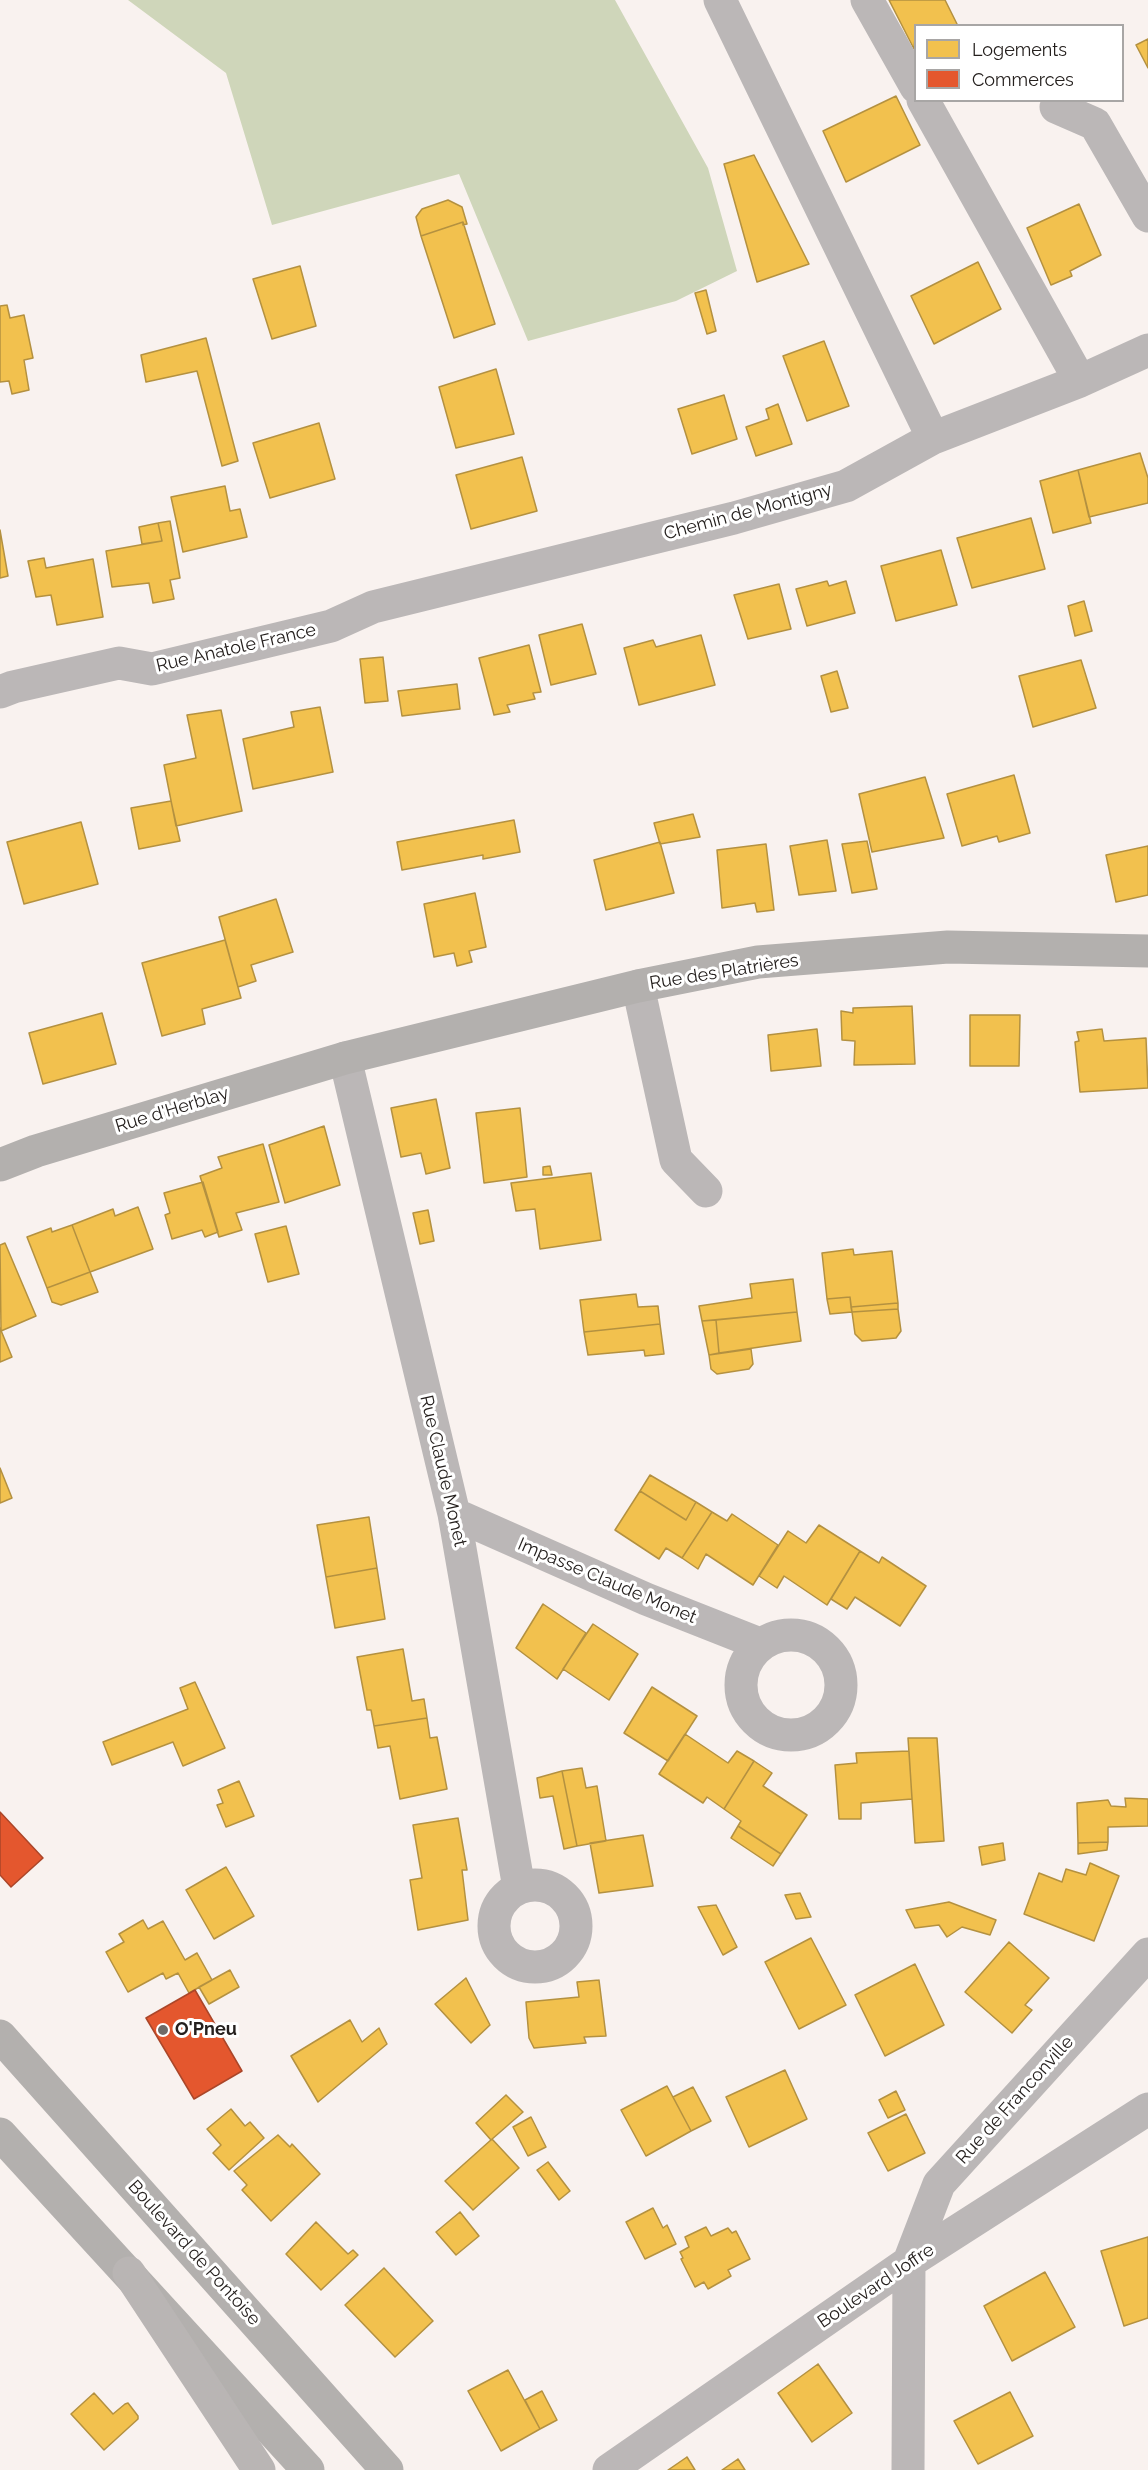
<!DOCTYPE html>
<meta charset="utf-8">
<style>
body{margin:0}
#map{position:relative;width:1148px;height:2470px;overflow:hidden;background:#f9f2ef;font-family:Raleway,sans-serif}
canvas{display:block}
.legend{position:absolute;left:914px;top:24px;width:210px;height:78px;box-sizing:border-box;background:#fff;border:2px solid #a8a6a5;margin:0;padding:8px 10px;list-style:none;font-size:18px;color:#25201e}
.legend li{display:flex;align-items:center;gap:12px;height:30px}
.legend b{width:30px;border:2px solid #a8a6a5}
</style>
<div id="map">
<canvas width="1148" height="2470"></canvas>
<ul class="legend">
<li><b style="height:16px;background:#f2c14e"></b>Logements</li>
<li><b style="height:16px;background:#e4572e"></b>Commerces</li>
</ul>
</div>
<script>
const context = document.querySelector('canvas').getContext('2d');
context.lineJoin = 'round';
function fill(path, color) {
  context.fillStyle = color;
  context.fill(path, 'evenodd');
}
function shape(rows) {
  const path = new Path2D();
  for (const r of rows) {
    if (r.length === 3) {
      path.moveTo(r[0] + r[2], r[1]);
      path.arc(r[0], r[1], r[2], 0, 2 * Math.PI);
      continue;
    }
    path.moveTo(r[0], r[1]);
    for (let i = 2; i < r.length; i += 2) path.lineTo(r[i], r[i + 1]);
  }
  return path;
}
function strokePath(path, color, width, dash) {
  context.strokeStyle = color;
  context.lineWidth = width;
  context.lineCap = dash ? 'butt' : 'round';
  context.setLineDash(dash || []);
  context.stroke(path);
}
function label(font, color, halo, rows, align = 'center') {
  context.font = font + ' Raleway,sans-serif';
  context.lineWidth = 6;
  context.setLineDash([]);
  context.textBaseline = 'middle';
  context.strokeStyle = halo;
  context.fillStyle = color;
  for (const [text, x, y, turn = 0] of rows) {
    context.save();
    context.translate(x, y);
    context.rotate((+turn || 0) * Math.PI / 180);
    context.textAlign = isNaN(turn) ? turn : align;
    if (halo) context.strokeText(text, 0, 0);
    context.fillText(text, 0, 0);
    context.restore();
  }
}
fill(shape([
 [128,0,615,0,708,168,737,271,676,301,528,341,459,174,272,225,226,73]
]), '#cfd6ba');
const homes = shape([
 [889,0,945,0,958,26,916,26,914,49,889,0],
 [1148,39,1148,68,1136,45,1148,39],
 [896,96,920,145,846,182,823,131,896,96],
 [754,155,809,264,757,282,724,164,754,155],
 [448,200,462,207,467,224,463,225,463,222,421,236,416,217,422,209,448,200],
 [1079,204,1101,255,1070,271,1072,276,1051,285,1027,228,1079,204],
 [463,222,495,324,454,338,421,236,463,222],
 [978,262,1001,309,934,344,911,296,978,262],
 [300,266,316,326,272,339,253,279,300,266],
 [706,290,716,331,707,334,695,293,706,290],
 [7,305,10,318,24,315,33,358,24,360,29,390,12,394,9,381,0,382,0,306,7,305],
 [206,338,238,461,222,466,197,371,146,382,141,355,206,338],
 [824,341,849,406,807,421,783,356,824,341],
 [496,369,514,434,456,448,439,387,496,369],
 [724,395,737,439,692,454,678,409,724,395],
 [778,404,792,444,756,456,746,427,769,419,766,409,778,404],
 [319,423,335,479,270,498,253,443,319,423],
 [1140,453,1148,478,1148,503,1089,517,1078,470,1140,453],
 [522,457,537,511,471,529,456,475,522,457],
 [1078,470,1091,523,1053,533,1040,481,1078,470],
 [225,486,230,511,240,509,247,537,183,552,171,497,225,486],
 [1031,518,1045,569,972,588,957,538,1031,518],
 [170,521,180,578,170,580,174,599,153,603,149,583,112,587,106,551,162,541,158,523,170,521],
 [158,523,162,541,142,544,139,527,158,523],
 [0,530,8,576,0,578,0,530],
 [941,550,957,605,896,621,881,566,941,550],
 [44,558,46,568,93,559,103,617,57,625,51,595,36,597,28,561,44,558],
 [827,581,829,586,846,581,855,613,807,626,796,589,827,581],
 [779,584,791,629,748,639,734,595,779,584],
 [1084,601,1092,631,1075,636,1068,606,1084,601],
 [582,624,596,674,551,685,539,635,582,624],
 [701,635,715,685,639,705,624,648,653,640,656,647,701,635],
 [529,645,541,692,533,693,535,699,507,705,510,712,494,715,479,658,529,645],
 [383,657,388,701,365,703,360,659,383,657],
 [1081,660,1096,708,1033,727,1019,676,1081,660],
 [837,671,848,708,831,712,821,676,837,671],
 [457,684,460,709,402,716,398,691,457,684],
 [320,707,333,772,253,789,243,739,294,727,291,712,320,707],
 [221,710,242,811,176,826,164,765,196,758,187,715,221,710],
 [1014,775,1030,833,999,842,997,836,962,846,947,794,1014,775],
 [925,777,944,838,872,852,859,794,925,777],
 [171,801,180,841,139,849,131,808,171,801],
 [693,814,700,837,660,844,654,823,693,814],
 [514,820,520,852,483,859,483,855,402,870,397,842,514,820],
 [81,822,98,884,24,904,7,842,81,822],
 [827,840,836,891,799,895,790,846,827,840],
 [867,841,877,889,852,893,842,844,867,841],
 [660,842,674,893,606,910,594,860,660,842],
 [766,844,774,910,757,912,755,903,722,908,717,850,766,844],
 [1148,846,1148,895,1116,902,1106,855,1148,846],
 [475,893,486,947,469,951,472,962,457,966,454,953,434,957,424,904,475,893],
 [276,899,293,952,251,965,256,981,238,987,219,917,276,899],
 [225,940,241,998,202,1009,205,1024,162,1036,142,963,225,940],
 [912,1006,915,1064,854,1065,855,1041,842,1040,841,1011,853,1013,853,1008,912,1006],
 [102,1013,116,1064,43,1084,29,1033,102,1013],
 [970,1015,1020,1015,1019,1066,970,1066,970,1015],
 [817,1029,821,1066,771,1071,768,1035,817,1029],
 [1102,1029,1104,1041,1146,1038,1148,1088,1080,1092,1075,1042,1079,1041,1077,1032,1102,1029],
 [436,1099,450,1168,426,1174,421,1153,401,1157,391,1108,436,1099],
 [520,1108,527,1177,484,1183,476,1113,520,1108],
 [324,1126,340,1185,285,1203,269,1145,324,1126],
 [263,1144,279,1202,236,1213,242,1230,219,1237,200,1176,222,1168,218,1157,263,1144],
 [550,1166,552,1175,543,1175,543,1167,550,1166],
 [591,1173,601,1240,540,1249,535,1209,516,1211,511,1183,591,1173],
 [203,1182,218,1232,205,1237,202,1230,172,1239,165,1215,170,1213,164,1193,203,1182],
 [138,1207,153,1249,90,1272,72,1225,113,1209,115,1216,138,1207],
 [428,1210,434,1241,420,1244,413,1213,428,1210],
 [72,1225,90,1272,47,1288,27,1237,51,1228,52,1232,72,1225],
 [286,1226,299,1274,268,1282,255,1234,286,1226],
 [5,1243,36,1316,1,1331,0,1245,5,1243],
 [853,1249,854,1255,892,1251,898,1303,851,1307,850,1297,827,1299,822,1253,853,1249],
 [90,1272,98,1292,61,1305,52,1302,47,1288,90,1272],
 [793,1279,797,1312,702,1321,699,1306,752,1298,750,1284,793,1279],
 [636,1294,638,1307,658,1306,660,1324,584,1332,580,1300,636,1294],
 [850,1297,852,1312,830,1314,827,1299,850,1297],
 [898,1303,898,1309,852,1312,851,1307,898,1303],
 [898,1309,901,1331,896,1338,862,1341,855,1334,852,1312,898,1309],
 [797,1312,801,1341,719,1353,716,1320,797,1312],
 [716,1320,719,1353,709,1355,702,1321,716,1320],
 [660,1324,664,1354,645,1356,644,1350,588,1355,584,1332,660,1324],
 [0,1328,12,1357,0,1362,0,1328],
 [751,1349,753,1364,749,1369,717,1374,711,1369,709,1355,751,1349],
 [0,1468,12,1498,0,1503,0,1468],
 [650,1475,696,1502,686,1520,640,1491,650,1475],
 [640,1491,686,1520,696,1502,712,1512,682,1558,666,1548,659,1559,615,1530,640,1491],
 [712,1512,727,1521,732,1514,778,1545,753,1585,706,1554,698,1569,682,1558,712,1512],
 [369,1517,377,1568,326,1577,317,1525,369,1517],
 [819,1525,860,1551,827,1605,784,1576,777,1588,759,1576,788,1531,806,1543,819,1525],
 [860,1551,879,1563,882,1557,926,1586,900,1626,855,1597,847,1609,831,1599,860,1551],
 [377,1568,385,1619,335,1628,326,1577,377,1568],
 [543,1604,586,1633,557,1679,516,1648,543,1604],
 [593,1624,638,1654,609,1700,563,1669,593,1624],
 [403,1649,412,1701,424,1699,427,1718,374,1726,371,1710,367,1710,357,1657,403,1649],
 [195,1682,225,1748,183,1766,173,1742,112,1765,103,1742,188,1709,180,1688,195,1682],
 [652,1687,697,1716,668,1761,624,1733,652,1687],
 [427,1718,430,1738,437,1737,447,1789,400,1799,390,1746,378,1748,374,1726,427,1718],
 [685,1734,728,1763,737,1751,754,1761,724,1809,707,1797,703,1803,659,1774,685,1734],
 [908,1738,937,1738,944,1841,915,1843,908,1738],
 [909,1751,912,1799,861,1803,861,1819,839,1819,835,1765,857,1763,856,1753,909,1751],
 [754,1761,772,1773,763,1786,807,1815,781,1854,738,1826,741,1821,724,1809,754,1761],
 [582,1768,586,1788,597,1786,606,1841,577,1846,562,1771,582,1768],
 [562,1771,577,1846,564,1849,553,1796,540,1798,537,1778,562,1771],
 [239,1781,254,1816,226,1827,217,1805,223,1803,218,1790,239,1781],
 [1125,1798,1148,1799,1148,1826,1108,1827,1108,1842,1078,1843,1077,1803,1108,1800,1111,1806,1126,1807,1125,1798],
 [458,1818,467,1870,462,1870,468,1920,418,1930,410,1880,422,1878,413,1825,458,1818],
 [738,1826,781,1854,773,1866,731,1838,738,1826],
 [643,1835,653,1886,599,1893,590,1843,643,1835],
 [1108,1842,1107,1850,1078,1854,1078,1843,1108,1842],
 [1003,1843,1005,1860,982,1865,979,1847,1003,1843],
 [1090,1863,1119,1876,1094,1941,1024,1914,1039,1873,1062,1882,1066,1869,1086,1875,1090,1863],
 [226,1867,254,1916,214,1939,186,1890,226,1867],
 [800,1893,811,1917,796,1919,785,1895,800,1893],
 [949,1902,996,1920,990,1935,962,1927,947,1937,939,1925,915,1928,906,1910,949,1902],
 [716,1905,737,1947,723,1955,698,1907,716,1905],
 [143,1920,148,1929,163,1921,185,1960,197,1953,212,1980,189,1993,178,1973,166,1979,163,1973,128,1992,106,1952,124,1942,119,1934,143,1920],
 [811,1938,846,2005,799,2029,765,1962,811,1938],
 [1009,1942,1049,1978,1025,2005,1032,2010,1012,2033,965,1992,1009,1942],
 [915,1964,944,2025,885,2056,855,1995,915,1964],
 [230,1970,239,1987,209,2004,199,1987,230,1970],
 [466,1978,490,2025,471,2043,435,2004,466,1978],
 [599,1980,606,2036,584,2037,586,2043,534,2048,529,2038,526,2002,579,1997,577,1982,599,1980],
 [350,2020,362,2042,379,2028,387,2044,318,2102,291,2056,350,2020],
 [785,2070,807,2119,749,2147,726,2097,785,2070],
 [667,2086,691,2131,646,2156,621,2110,667,2086],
 [693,2087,711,2121,691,2131,673,2097,693,2087],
 [896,2091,905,2110,888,2118,879,2100,896,2091],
 [506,2095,523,2112,491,2140,476,2123,506,2095],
 [231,2109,245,2126,250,2122,264,2138,229,2170,213,2153,221,2145,207,2129,231,2109],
 [906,2114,925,2153,888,2171,868,2133,906,2114],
 [531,2117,546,2147,528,2156,513,2127,531,2117],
 [278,2135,290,2147,292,2144,320,2174,271,2221,242,2190,247,2185,234,2171,278,2135],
 [492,2139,519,2168,473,2210,445,2181,492,2139],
 [548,2162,570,2191,559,2200,537,2170,548,2162],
 [653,2208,663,2228,667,2225,676,2244,645,2259,626,2222,653,2208],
 [460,2212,479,2236,456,2255,436,2232,460,2212],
 [316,2222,348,2254,353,2250,358,2255,321,2290,286,2254,316,2222],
 [706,2227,711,2236,728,2228,732,2233,736,2231,750,2259,728,2270,731,2276,708,2289,704,2282,695,2287,681,2259,683,2258,680,2252,689,2247,685,2237,706,2227],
 [1148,2237,1148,2318,1124,2326,1101,2251,1148,2237],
 [384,2268,433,2321,395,2357,345,2305,384,2268],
 [1045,2272,1075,2327,1012,2361,984,2306,1045,2272],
 [818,2364,852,2413,812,2442,778,2393,818,2364],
 [508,2370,540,2429,501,2451,468,2391,508,2370],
 [542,2391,557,2420,540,2429,525,2400,542,2391],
 [1010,2392,1033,2436,978,2464,954,2421,1010,2392],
 [94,2393,113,2414,125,2404,128,2403,138,2416,138,2419,104,2450,71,2414,94,2393],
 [687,2457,695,2470,668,2470,687,2457],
 [738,2459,745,2470,722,2470,738,2459]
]);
fill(homes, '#f2c14e');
strokePath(homes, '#b49140', 1.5);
const shops = shape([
 [0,1812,43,1858,11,1887,0,1875,0,1812],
 [195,1990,242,2071,194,2099,146,2018,195,1990]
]);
fill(shops, '#e4572e');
strokePath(shops, '#ab4629', 1.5);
strokePath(shape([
 [720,0,933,438],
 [867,0,916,87],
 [923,100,1080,381],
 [1056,107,1095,124,1148,216],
 [0,692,13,687,119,663,152,669,331,626,373,607,734,518,846,486,933,438,1080,381,1148,350],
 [638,986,676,1160,706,1191],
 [345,1058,454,1514,519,1888],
 [454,1514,646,1599,760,1644],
 [791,1685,50],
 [535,1926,41],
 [609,2470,909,2262,1148,2109],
 [908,2470,909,2262,939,2184,1148,1954]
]), '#bbb7b7', 33);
strokePath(shape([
 [0,1165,36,1151,345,1058,638,986,758,962,948,947,1148,951],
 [0,2036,387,2470],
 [0,2134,308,2470]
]), '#b3b0ae', 33);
strokePath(shape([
 [129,2273,259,2470]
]), '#b9b5b4', 33);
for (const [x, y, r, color] of [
 [163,2030,6,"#6f6a67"]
]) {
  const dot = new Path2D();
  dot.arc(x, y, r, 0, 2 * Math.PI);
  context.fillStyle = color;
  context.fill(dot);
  strokePath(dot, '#fff', 2);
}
label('18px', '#25201e', '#fff', [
 ["Chemin de Montigny",748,512,-15],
 ["Rue Anatole France",236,648,-13],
 ["Rue des Platrières",724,972,-9],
 ["Rue d'Herblay",172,1110,-17],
 ["Rue Claude Monet",443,1471,77],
 ["Impasse Claude Monet",607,1581,23],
 ["Rue de Franconville",1015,2100,-48],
 ["Boulevard de Pontoise",194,2253,48],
 ["Boulevard Joffre",876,2286,-34]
]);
label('bold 18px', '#25201e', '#fff', [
 ["O'Pneu",175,2030]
], 'left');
</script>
